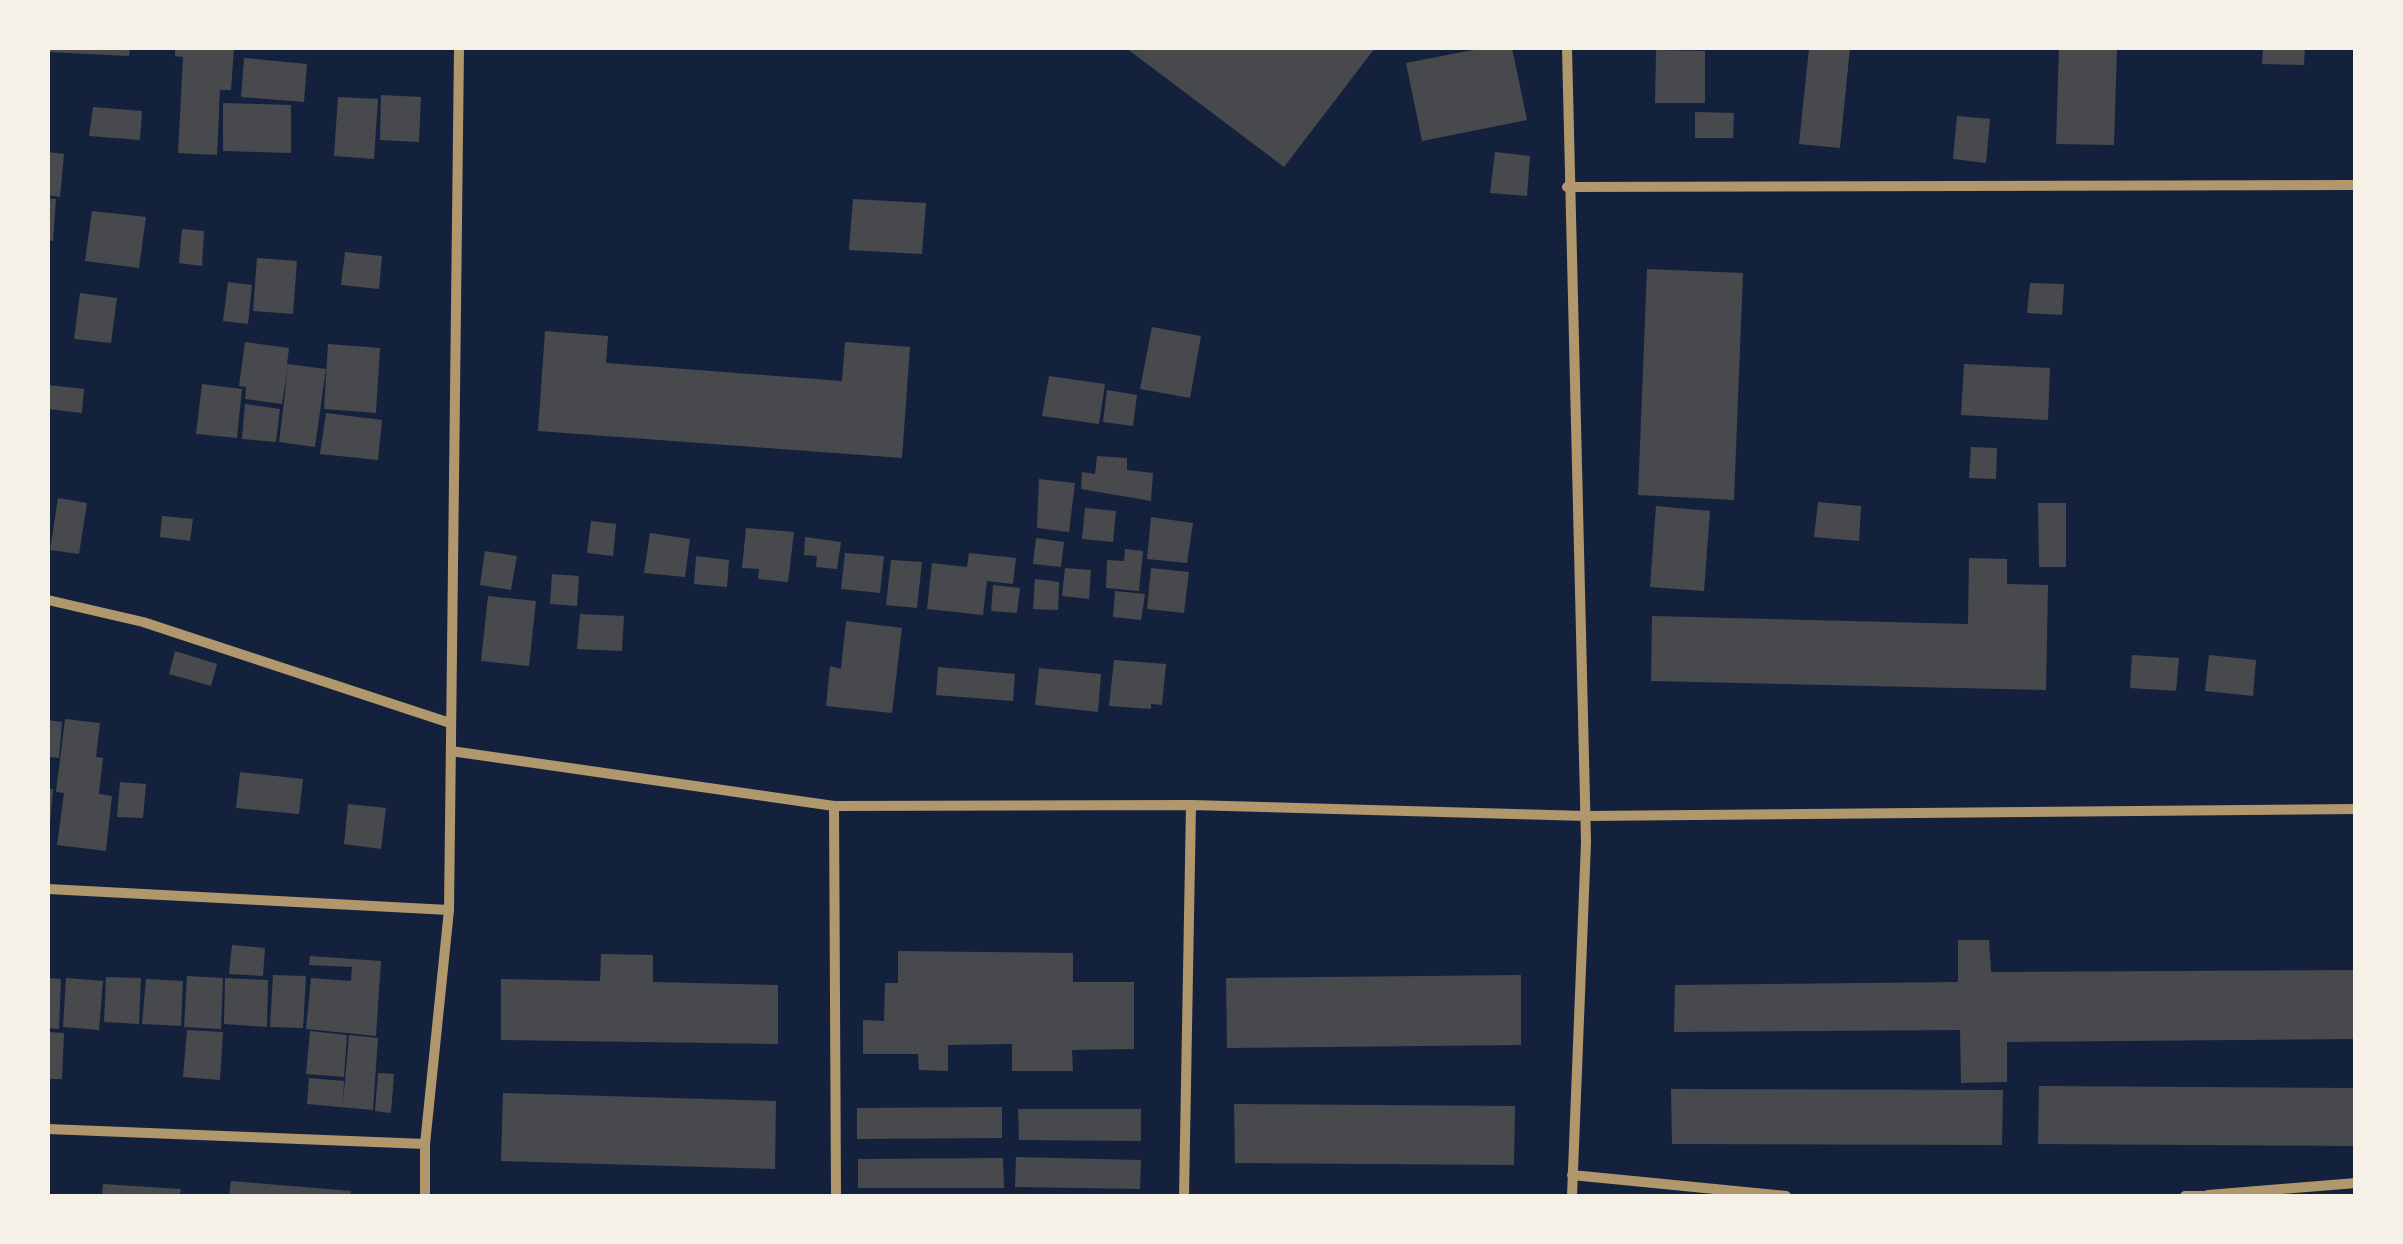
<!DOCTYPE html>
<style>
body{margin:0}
#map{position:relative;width:2403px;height:1244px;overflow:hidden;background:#14213d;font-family:"Varela Round",sans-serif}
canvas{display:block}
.frame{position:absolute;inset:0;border:50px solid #f6f1e7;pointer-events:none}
</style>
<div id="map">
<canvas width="2403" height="1244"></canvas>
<div class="frame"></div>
</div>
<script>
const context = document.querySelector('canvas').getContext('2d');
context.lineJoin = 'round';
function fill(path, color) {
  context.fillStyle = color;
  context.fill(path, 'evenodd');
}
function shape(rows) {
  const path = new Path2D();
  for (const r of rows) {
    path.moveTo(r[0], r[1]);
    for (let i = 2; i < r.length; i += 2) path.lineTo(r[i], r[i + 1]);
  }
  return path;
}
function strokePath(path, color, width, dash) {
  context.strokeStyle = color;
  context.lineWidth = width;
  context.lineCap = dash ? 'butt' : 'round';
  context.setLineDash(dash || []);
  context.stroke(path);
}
fill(shape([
 [48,48,130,48,129,56,48,52],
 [175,48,234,48,231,90,220,90,217,155,178,153,183,57,175,56],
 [1126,48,1375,48,1284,167],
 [1483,48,1512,48,1527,120,1422,141,1406,63],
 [1809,48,1850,48,1840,148,1799,144],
 [2059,48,2117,48,2114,145,2056,144],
 [2263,48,2305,48,2304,65,2262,64],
 [1656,50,1705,51,1705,103,1655,103],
 [244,58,307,64,304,102,241,97],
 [381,95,421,97,419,142,380,140],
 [338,97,378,99,374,159,334,156],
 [223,103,291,105,291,153,223,151],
 [93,107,142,111,140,140,89,136],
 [1695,112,1734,113,1733,138,1695,138],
 [1957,116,1990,119,1986,163,1953,159],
 [48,152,64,154,60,197,48,195],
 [1495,152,1530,156,1527,196,1490,193],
 [48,198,56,199,53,241,48,240],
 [853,199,926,203,922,254,849,250],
 [92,211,146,217,139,268,85,261],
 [182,229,204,231,202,266,179,263],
 [345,252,382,256,379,289,341,285],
 [257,258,297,261,293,314,253,311],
 [1647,269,1743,273,1734,500,1638,495],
 [228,282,252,285,248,324,223,321],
 [2030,283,2064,284,2062,315,2027,313],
 [80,293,117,298,111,343,74,339],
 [1152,327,1201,336,1190,398,1140,389],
 [545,331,608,336,606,363,842,381,845,342,910,347,902,458,538,431],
 [245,342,289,348,287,364,326,369,315,447,279,442,288,368,282,404,245,399,246,387,239,386],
 [328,344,380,348,376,413,324,409],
 [1964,364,2050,368,2048,420,1961,415],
 [1049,376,1105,384,1099,424,1042,416],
 [202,384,242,389,237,438,196,434],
 [48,385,84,389,82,413,48,409],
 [1107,390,1137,395,1133,426,1103,422],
 [245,404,280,409,276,442,242,439],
 [326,413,382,420,378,460,320,454],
 [1971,447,1997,448,1996,479,1969,478],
 [1097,456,1127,458,1127,470,1153,473,1151,501,1081,489,1082,472,1095,474],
 [1039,479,1075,483,1069,532,1037,528],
 [58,498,87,503,79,554,50,550],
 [1818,502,1861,506,1859,541,1814,537],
 [2038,503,2066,503,2066,567,2039,567],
 [1656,506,1710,511,1704,591,1650,587],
 [1085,508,1116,511,1113,542,1082,539],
 [162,516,193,519,190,541,160,537],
 [1151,517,1193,523,1187,563,1147,559],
 [591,521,616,524,613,556,587,553],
 [746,528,794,532,788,582,758,579,759,569,742,568],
 [650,533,690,539,685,577,644,573],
 [805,537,841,542,837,569,816,567,817,556,804,555],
 [1036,538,1064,542,1061,567,1033,564],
 [1125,549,1143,551,1139,591,1106,588,1107,560,1124,561],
 [485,551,517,556,511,590,480,585],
 [845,553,884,556,880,593,841,589],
 [969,553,1016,558,1013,584,987,581,983,615,927,609,932,563,967,567],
 [696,556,729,560,727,587,694,584],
 [1969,558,2007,559,2007,584,2048,585,2046,690,1651,681,1652,616,1968,624],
 [891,560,922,562,917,608,886,605],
 [1065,568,1091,570,1089,599,1062,596],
 [1151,568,1189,572,1184,613,1147,609],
 [552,574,579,576,577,606,550,604],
 [1035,579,1059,582,1058,610,1033,609],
 [993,585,1020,588,1017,613,991,611],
 [1115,591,1145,594,1141,620,1113,617],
 [488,596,536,601,529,666,481,661],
 [580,614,624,616,622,651,577,649],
 [846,621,902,628,892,713,826,706,830,666,841,669],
 [175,651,217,664,211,686,169,674],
 [2132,655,2179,658,2176,691,2130,688],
 [2209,655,2256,660,2253,696,2205,691],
 [1114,660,1166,664,1162,705,1151,704,1151,709,1109,706],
 [938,667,1015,674,1013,701,936,695],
 [1039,668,1101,674,1098,712,1035,705],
 [65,719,100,723,96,757,103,758,99,794,112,796,106,851,57,845,64,793,56,792],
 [48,720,62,722,59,758,48,757],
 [240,772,303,779,299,814,236,808],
 [120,782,146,784,143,818,117,817],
 [48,789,53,789,50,823,48,823],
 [348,804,386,808,381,849,344,844],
 [1958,940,1989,940,1991,972,2356,970,2356,1039,2007,1042,2007,1082,1961,1083,1960,1030,1674,1032,1675,985,1958,982],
 [232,945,265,948,263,976,229,974],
 [898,951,1073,953,1073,982,1134,982,1134,1049,1072,1050,1073,1071,1012,1071,1012,1044,948,1045,948,1071,919,1070,918,1054,863,1054,863,1020,884,1021,885,983,898,983],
 [601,954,653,955,653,982,778,985,778,1044,501,1040,501,979,600,981],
 [310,956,381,961,376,1036,306,1029,311,978,351,981,352,967,309,965],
 [273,975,306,976,303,1028,270,1027],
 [1521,975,1521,1045,1227,1048,1226,978],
 [187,976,223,978,221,1029,184,1027],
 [106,977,141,978,139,1024,104,1022],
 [48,978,61,979,59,1029,48,1028],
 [66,978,103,981,99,1030,63,1027],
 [225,978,268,980,267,1027,224,1024],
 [146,979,183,981,181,1026,142,1024],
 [187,1030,223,1032,220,1080,183,1077],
 [310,1031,347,1035,344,1077,306,1074],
 [48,1032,64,1033,62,1079,48,1079],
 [349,1035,378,1038,373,1110,307,1104,309,1078,344,1081,343,1103],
 [378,1073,394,1074,391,1113,375,1111],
 [2039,1086,2356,1088,2356,1146,2038,1144],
 [1671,1089,2003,1090,2002,1145,1672,1144],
 [503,1093,776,1101,775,1169,501,1161],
 [1234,1104,1515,1106,1514,1165,1235,1163],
 [1002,1107,1002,1138,857,1139,857,1108],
 [1018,1109,1141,1109,1141,1141,1019,1140],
 [1016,1157,1141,1160,1140,1189,1015,1187],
 [1003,1158,1004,1188,858,1188,858,1159],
 [231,1181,351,1191,350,1196,229,1196],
 [103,1184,181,1189,180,1196,102,1196]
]), '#48494c');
strokePath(shape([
 [1567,48,1586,842,1572,1196],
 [1567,187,2356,185],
 [48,600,143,622,450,723],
 [451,751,834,806,1191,805,1586,816,2356,809],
 [834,806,836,1196],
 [48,889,449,910],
 [48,1129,425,1144],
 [1572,1175,1786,1196],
 [2208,1195,2356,1183],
 [425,1196,425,1144,449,910,459,48],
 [1184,1196,1191,805],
 [2185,1196,2208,1196]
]), '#b1986c', 10);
</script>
